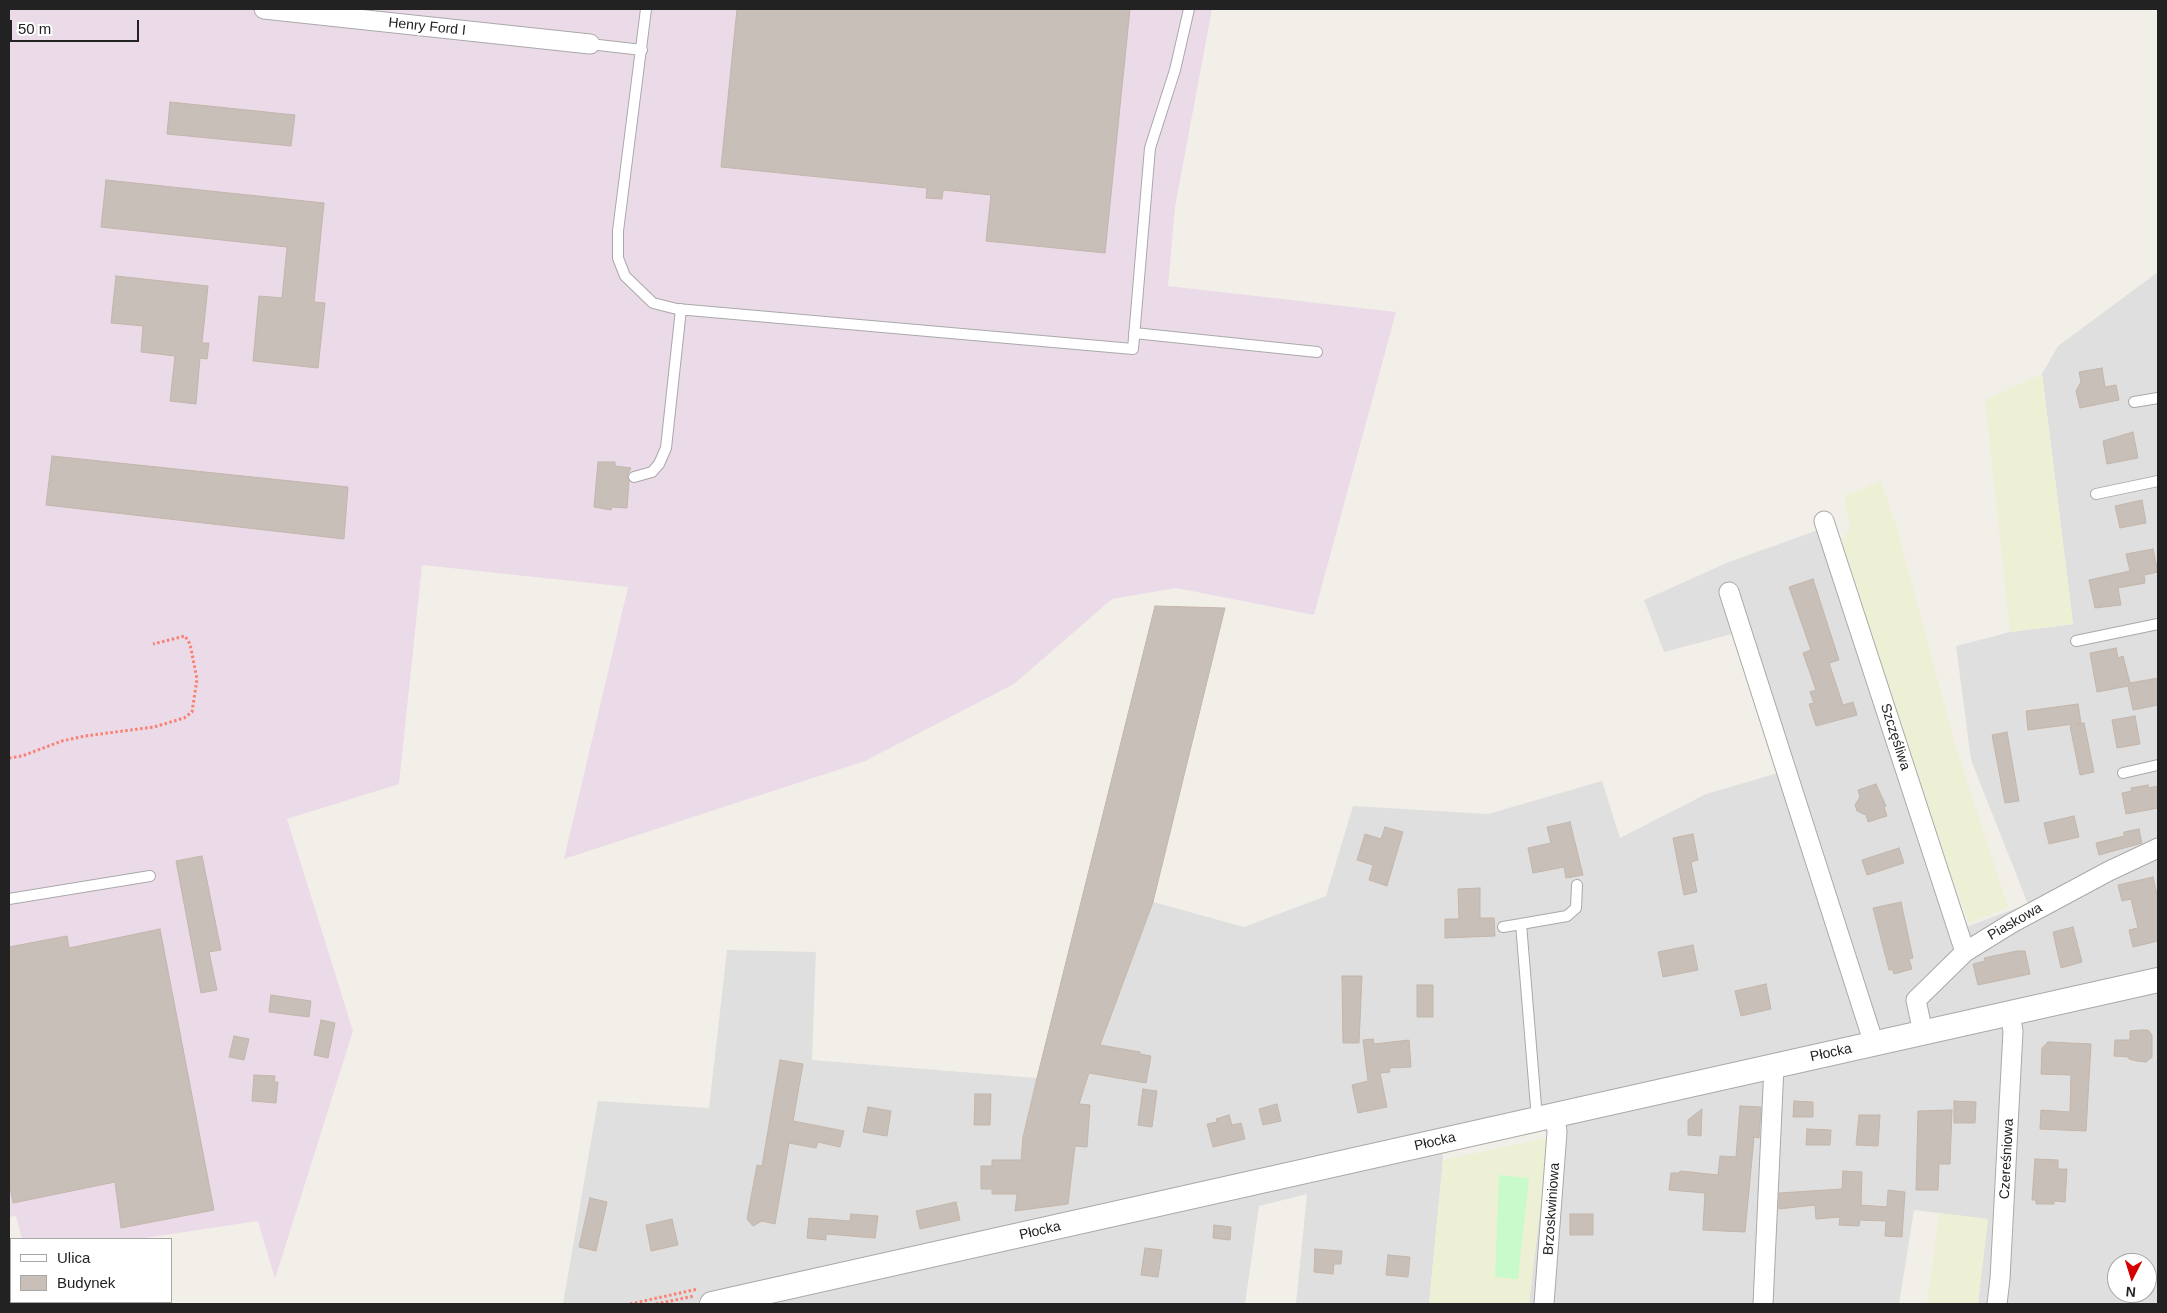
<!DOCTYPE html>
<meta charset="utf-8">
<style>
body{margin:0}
#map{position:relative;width:2167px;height:1313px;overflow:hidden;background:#f2efe9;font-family:Arial,sans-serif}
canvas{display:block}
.frame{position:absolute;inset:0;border:10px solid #222;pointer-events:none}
.legend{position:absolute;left:10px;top:1238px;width:162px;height:65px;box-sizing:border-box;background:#fff;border:1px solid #a7a7a7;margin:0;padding:6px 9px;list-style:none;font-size:15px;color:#222}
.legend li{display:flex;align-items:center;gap:10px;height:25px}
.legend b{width:25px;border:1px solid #a7a7a7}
.north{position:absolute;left:2107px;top:1253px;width:50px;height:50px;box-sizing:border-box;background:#fff;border:1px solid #a7a7a7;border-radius:50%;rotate:185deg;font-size:14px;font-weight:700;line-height:20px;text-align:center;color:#222}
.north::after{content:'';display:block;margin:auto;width:18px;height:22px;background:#d40000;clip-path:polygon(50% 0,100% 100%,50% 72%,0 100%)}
.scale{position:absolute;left:10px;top:20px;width:129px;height:22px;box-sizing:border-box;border:2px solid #222;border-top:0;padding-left:6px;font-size:15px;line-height:18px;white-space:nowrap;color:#222;-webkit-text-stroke:4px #fff;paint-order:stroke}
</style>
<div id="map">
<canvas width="2167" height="1313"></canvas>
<div class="frame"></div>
<ul class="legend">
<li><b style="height:6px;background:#fff"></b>Ulica</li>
<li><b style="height:14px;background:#c7bfb8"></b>Budynek</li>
</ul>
<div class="north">N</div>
<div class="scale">50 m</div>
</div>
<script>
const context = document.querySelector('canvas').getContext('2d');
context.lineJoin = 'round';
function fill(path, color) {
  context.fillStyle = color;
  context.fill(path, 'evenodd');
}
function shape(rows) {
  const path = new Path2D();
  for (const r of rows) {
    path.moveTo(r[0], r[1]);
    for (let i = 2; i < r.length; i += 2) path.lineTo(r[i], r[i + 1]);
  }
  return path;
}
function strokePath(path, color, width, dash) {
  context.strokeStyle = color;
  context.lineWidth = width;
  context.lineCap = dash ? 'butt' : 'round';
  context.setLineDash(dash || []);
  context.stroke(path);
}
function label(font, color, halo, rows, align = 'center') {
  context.font = font + ' Arial,sans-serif';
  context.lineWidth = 5;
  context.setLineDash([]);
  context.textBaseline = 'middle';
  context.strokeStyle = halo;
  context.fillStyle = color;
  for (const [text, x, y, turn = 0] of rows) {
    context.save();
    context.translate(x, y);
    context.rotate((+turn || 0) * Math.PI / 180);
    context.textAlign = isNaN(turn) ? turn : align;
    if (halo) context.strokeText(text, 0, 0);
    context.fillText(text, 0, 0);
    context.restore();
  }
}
fill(shape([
 [2158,272,2158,1304,1978,1304,1987,1219,1914,1210,1899,1304,1529,1304,1552,1103,1439,1130,1443,1160,1429,1304,1296,1304,1307,1194,1259,1206,1245,1304,563,1304,598,1101,709,1108,727,950,816,952,812,1060,1037,1078,1023,1137,1015,1210,1068,1204,1079,1102,1153,902,1244,927,1326,896,1353,806,1488,814,1602,781,1620,838,1706,794,1778,773,1732,634,1664,652,1644,600,1729,562,1818,530,1952,932,2028,904,1971,760,1956,646,2010,632,2073,624,2042,374,2058,346],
 [2117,1263,2147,1263,2147,1293,2117,1293]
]), '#e0dfdf');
fill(shape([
 [9,9,1212,9,1175,207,1168,286,1396,312,1314,615,1176,588,1112,599,1014,684,865,761,564,859,628,587,422,565,399,784,287,819,353,1031,275,1279,258,1221,138,1239,22,1239,16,1216,9,1217]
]), '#ebdbe8');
fill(shape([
 [2042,374,2073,624,2010,632,1985,400],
 [1881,481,1897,528,1955,744,2008,907,1969,924,1925,806,1842,541,1850,527,1844,496],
 [1549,1137,1529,1304,1429,1304,1443,1160],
 [1939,1213,1988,1219,1978,1304,1927,1304]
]), '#eef0d5');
fill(shape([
 [1499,1175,1529,1178,1518,1279,1495,1277]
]), '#c8facc');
const building = shape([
 [737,9,1130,9,1105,253,986,241,991,195,943,190,942,199,926,198,927,188,721,167,737,9],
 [170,102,295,115,291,146,167,134,170,102],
 [106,180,324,203,314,302,325,303,318,368,253,361,259,296,282,298,287,247,101,227,106,180],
 [116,276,208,286,202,343,209,343,207,359,200,358,196,404,170,401,175,356,141,352,143,326,111,323,116,276],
 [2102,368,2105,387,2116,385,2119,400,2080,408,2076,391,2081,382,2079,372,2102,368],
 [2133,432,2138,458,2107,464,2103,441,2133,432],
 [52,456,348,487,344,539,46,505,52,456],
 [598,462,615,462,615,466,631,468,627,476,629,482,627,508,612,507,611,510,594,507,598,462],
 [2142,500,2146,523,2120,528,2115,506,2142,500],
 [2153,549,2158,572,2144,575,2145,583,2118,588,2121,605,2095,608,2089,580,2130,571,2126,554,2153,549],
 [1813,579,1839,660,1829,663,1843,705,1853,702,1857,715,1816,726,1809,704,1814,703,1810,692,1816,690,1803,653,1811,650,1789,587,1813,579],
 [1155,606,1225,608,1153,902,1100,1045,1140,1052,1140,1054,1151,1056,1146,1083,1089,1073,1079,1104,1090,1105,1087,1147,1075,1146,1068,1204,1015,1211,1017,1194,992,1194,992,1189,981,1189,981,1166,992,1166,992,1160,1021,1160,1023,1137,1037,1078,1155,606],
 [2116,648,2118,658,2123,656,2130,683,2158,678,2158,705,2133,710,2128,686,2097,692,2090,653,2116,648],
 [2078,704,2081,723,2028,730,2026,711,2078,704],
 [2135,716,2140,744,2117,748,2112,720,2135,716],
 [2084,723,2094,772,2080,775,2070,726,2084,723],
 [2007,732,2019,801,2005,803,1992,735,2007,732],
 [1876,784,1886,806,1884,807,1887,816,1868,822,1866,815,1857,811,1855,805,1860,797,1858,790,1876,784],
 [2148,785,2148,788,2158,786,2158,808,2126,814,2122,793,2132,791,2131,788,2148,785],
 [2074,816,2079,837,2049,844,2044,823,2074,816],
 [1570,822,1583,875,1566,878,1564,867,1533,873,1528,848,1551,843,1547,827,1570,822],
 [1385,827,1403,832,1387,886,1369,880,1373,865,1357,860,1365,834,1381,839,1385,827],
 [2139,829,2142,843,2099,855,2096,843,2124,836,2124,832,2139,829],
 [1693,834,1698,860,1691,862,1697,892,1684,895,1673,838,1693,834],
 [1899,848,1904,863,1867,875,1862,860,1899,848],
 [202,856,221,950,209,952,217,990,201,993,176,861,202,856],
 [2153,877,2158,899,2158,941,2133,947,2129,930,2138,928,2131,899,2122,901,2118,885,2153,877],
 [1480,888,1480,918,1494,918,1495,936,1445,938,1445,919,1459,919,1458,889,1480,888],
 [1901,902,1913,958,1909,959,1912,969,1894,974,1893,970,1889,970,1873,908,1901,902],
 [2073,927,2082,962,2061,968,2053,932,2073,927],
 [160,929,214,1210,121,1228,115,1182,13,1203,9,1181,9,947,67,936,69,948,160,929],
 [1693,945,1698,970,1663,977,1658,952,1693,945],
 [2017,951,2025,951,2030,974,1978,985,1973,964,1985,961,1984,958,2017,951],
 [1342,976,1362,976,1359,1043,1343,1043,1342,976],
 [1766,984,1771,1009,1741,1016,1735,991,1766,984],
 [1417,985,1433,985,1433,1017,1417,1017,1417,985],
 [271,995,311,1001,309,1017,269,1012,271,995],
 [321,1020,335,1023,328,1058,314,1055,321,1020],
 [2141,1030,2148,1030,2152,1035,2152,1057,2146,1062,2137,1061,2129,1059,2129,1057,2114,1056,2115,1040,2130,1040,2130,1031,2141,1030],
 [234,1036,249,1039,244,1060,229,1057,234,1036],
 [1373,1039,1374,1044,1409,1040,1411,1067,1389,1068,1390,1072,1380,1073,1387,1107,1358,1113,1352,1085,1368,1081,1363,1040,1373,1039],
 [2048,1042,2091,1044,2086,1131,2040,1129,2041,1110,2070,1112,2071,1075,2041,1074,2042,1048,2048,1042],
 [780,1060,803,1064,793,1121,844,1131,840,1147,818,1142,816,1148,789,1143,775,1224,762,1221,753,1226,747,1219,757,1165,762,1166,780,1060],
 [254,1075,275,1076,274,1082,278,1082,276,1103,252,1101,254,1075],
 [1143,1089,1157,1091,1152,1127,1138,1125,1143,1089],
 [975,1094,991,1094,990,1125,974,1125,975,1094],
 [1794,1101,1813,1102,1813,1117,1793,1117,1794,1101],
 [1954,1101,1976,1102,1975,1123,1954,1123,1954,1101],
 [1277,1104,1281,1121,1263,1125,1259,1109,1277,1104],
 [1740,1106,1761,1107,1759,1138,1754,1137,1745,1232,1703,1230,1705,1193,1669,1190,1671,1173,1679,1173,1680,1171,1718,1175,1720,1156,1736,1157,1740,1106],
 [868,1107,891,1111,887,1136,863,1132,868,1107],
 [1702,1109,1701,1136,1688,1135,1688,1120,1702,1109],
 [1952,1110,1950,1164,1939,1164,1938,1190,1916,1190,1918,1111,1952,1110],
 [1229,1115,1232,1125,1241,1123,1245,1139,1213,1147,1207,1124,1217,1122,1216,1119,1229,1115],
 [1859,1115,1880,1115,1878,1146,1856,1145,1859,1115],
 [1807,1129,1831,1130,1830,1145,1806,1145,1807,1129],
 [2035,1159,2058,1160,2058,1169,2067,1169,2065,1202,2054,1201,2054,1204,2036,1204,2036,1200,2032,1200,2035,1159],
 [1843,1171,1862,1172,1861,1205,1887,1207,1888,1190,1905,1192,1902,1237,1885,1236,1886,1221,1860,1220,1859,1226,1839,1225,1840,1217,1816,1219,1815,1205,1779,1209,1779,1193,1842,1189,1843,1171],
 [590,1198,607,1202,596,1251,579,1247,590,1198],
 [956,1202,960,1220,920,1229,916,1211,956,1202],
 [851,1214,878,1216,875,1238,826,1234,826,1240,807,1238,809,1218,850,1221,851,1214],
 [1570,1214,1593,1214,1593,1235,1570,1235,1570,1214],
 [672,1219,678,1245,651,1251,646,1225,672,1219],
 [1214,1225,1231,1227,1230,1240,1213,1238,1214,1225],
 [1145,1248,1162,1250,1158,1277,1141,1275,1145,1248],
 [1315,1249,1342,1251,1341,1264,1334,1264,1333,1274,1314,1272,1315,1249],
 [1388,1255,1410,1257,1408,1277,1386,1275,1388,1255]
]);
fill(building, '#c7bfb8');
strokePath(building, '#c4b6ab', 1);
const service = shape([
 [646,9,618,231,618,258,625,276,653,303,677,309,1133,349,1150,148,1175,70,1189,9],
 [590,44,642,50],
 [1134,333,1317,352],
 [2134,402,2158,398],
 [634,477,652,472,659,464,666,448,681,309],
 [2096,494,2158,481],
 [2076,641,2158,624],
 [2123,773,2158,765],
 [9,899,150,876],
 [1503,927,1521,924],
 [1537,1119,1521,924,1567,916,1576,908,1577,885]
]);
const minor = shape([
 [264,9,590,44],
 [1824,521,1965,952],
 [1729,592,1874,1044],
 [1923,1033,1916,1000,1965,952,2012,923,2109,871,2158,848],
 [1544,1304,1557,1132,1555,1115],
 [1763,1304,1774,1066],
 [1997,1304,2000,1279,2013,1031,2010,1013]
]);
const tertiary = shape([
 [712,1304,2158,980]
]);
strokePath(service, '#a9a9a9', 12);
strokePath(minor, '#a9a9a9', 21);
strokePath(tertiary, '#a9a9a9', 26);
strokePath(shape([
 [9,758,22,756,62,741,85,736,154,727,184,718,192,712,197,679,190,644,185,636,153,644],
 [630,1304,698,1289],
 [656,1304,694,1296]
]), '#fa8072', 3, [2.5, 2.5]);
strokePath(service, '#fff', 10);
strokePath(minor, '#fff', 19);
strokePath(tertiary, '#fff', 24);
label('14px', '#222', '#fff', [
 ["Henry Ford I",427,27,6],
 ["Szczęśliwa",1895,737,72],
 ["Piaskowa",2015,922,-30],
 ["Płocka",1831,1053,-12],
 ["Płocka",1435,1142,-13],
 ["Czereśniowa",2007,1159,-87],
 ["Brzoskwiniowa",1552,1209,-86],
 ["Płocka",1040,1231,-13]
]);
</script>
